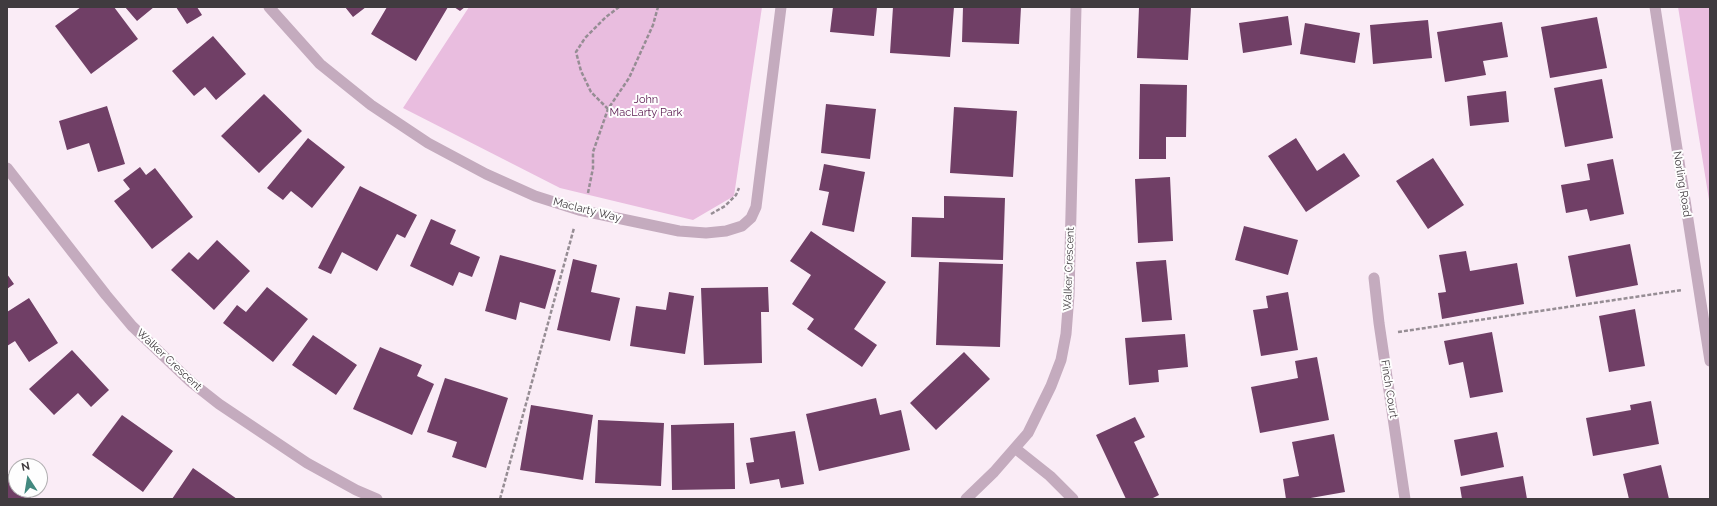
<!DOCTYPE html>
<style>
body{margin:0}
#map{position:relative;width:1717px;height:506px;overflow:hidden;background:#faecf6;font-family:Raleway,sans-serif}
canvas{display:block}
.frame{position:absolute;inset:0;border:8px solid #403b3f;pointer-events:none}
.north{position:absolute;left:8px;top:458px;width:40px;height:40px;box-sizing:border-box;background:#fefefe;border:1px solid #b2b0b2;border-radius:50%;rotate:348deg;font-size:11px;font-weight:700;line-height:16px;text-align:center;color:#403b3f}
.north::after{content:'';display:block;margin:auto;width:14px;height:18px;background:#43897f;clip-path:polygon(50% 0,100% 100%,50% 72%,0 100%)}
</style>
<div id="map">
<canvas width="1717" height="506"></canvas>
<div class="frame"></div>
<div class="north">N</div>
</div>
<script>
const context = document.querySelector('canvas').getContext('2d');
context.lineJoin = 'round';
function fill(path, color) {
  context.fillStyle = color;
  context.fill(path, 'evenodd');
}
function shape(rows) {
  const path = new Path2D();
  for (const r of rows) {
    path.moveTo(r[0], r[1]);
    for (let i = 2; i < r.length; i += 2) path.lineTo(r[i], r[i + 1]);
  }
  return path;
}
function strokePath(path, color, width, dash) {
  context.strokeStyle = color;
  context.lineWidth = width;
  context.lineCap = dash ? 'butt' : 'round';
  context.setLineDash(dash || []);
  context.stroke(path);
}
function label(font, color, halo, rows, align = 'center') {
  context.font = font + ' Raleway,sans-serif';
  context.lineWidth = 4;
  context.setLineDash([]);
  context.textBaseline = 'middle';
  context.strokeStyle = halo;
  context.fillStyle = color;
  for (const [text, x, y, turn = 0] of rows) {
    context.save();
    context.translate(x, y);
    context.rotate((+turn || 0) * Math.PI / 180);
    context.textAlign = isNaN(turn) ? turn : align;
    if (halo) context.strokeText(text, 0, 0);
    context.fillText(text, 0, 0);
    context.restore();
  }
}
fill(shape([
 [469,7,762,7,734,196,693,220,560,188,403,108],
 [1678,7,1710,7,1710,206,1679,13]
]), '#e9bddf');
fill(shape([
 [81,7,114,7,138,39,91,74,55,26],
 [125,7,154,7,137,21],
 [176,7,197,7,202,15,187,24],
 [345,7,366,7,353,17],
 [387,7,448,7,416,61,371,34],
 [454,7,465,7,460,11],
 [833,7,877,7,874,36,830,32],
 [893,7,954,7,950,57,890,53],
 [963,7,1021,7,1019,44,962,42],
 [1139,7,1191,7,1188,60,1137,58],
 [1288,16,1292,45,1243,53,1239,23],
 [1597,17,1607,68,1550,78,1541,27],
 [1428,20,1432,58,1373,64,1370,25],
 [1502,22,1508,57,1483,61,1486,75,1445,82,1437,32],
 [1305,23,1360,33,1355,63,1300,54],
 [213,36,246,74,216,100,205,87,194,96,172,71],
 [1602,79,1613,138,1565,147,1554,88],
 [1140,84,1187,85,1186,137,1166,137,1166,159,1139,159],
 [1506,91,1509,122,1470,126,1467,96],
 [264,94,302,131,259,173,221,136],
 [826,104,876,109,870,159,821,153],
 [107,106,125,164,98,172,89,143,67,150,59,121],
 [954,107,1017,111,1013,177,950,173],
 [308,138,345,167,312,208,291,191,283,200,267,188],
 [1296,138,1317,171,1344,153,1360,176,1306,212,1268,156],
 [1433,158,1464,205,1428,229,1396,181],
 [1613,159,1624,214,1590,221,1587,209,1566,213,1561,185,1590,180,1587,164],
 [824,164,865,172,854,232,822,225,829,192,819,190],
 [140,167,146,175,155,168,193,217,152,249,114,201,130,189,123,180],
 [1170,177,1173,241,1138,243,1135,179],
 [360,186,417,215,405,238,397,234,377,271,342,252,331,274,318,268],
 [944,196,1005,198,1003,260,911,257,912,217,944,218],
 [431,219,456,230,450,244,480,257,472,277,459,272,453,286,410,266],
 [1244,226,1298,240,1288,275,1235,260],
 [811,231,886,282,854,329,877,345,862,367,807,329,814,319,792,304,811,275,790,261],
 [217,240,250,271,214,310,171,270,189,252,198,260],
 [1630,244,1638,285,1576,297,1568,256],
 [1466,251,1470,271,1517,263,1524,304,1442,319,1438,293,1446,292,1439,255],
 [500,255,556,270,545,309,520,302,516,320,485,311],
 [573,259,597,265,591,292,620,298,610,341,557,330],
 [1166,260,1172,320,1142,322,1136,262],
 [939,262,1003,264,1000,347,936,345],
 [7,274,14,284,7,289],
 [267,287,308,319,273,362,223,323,237,305,246,312],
 [768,287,769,312,761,312,762,363,704,365,701,288],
 [669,292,694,296,685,354,630,346,636,306,666,310],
 [1288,292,1298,350,1261,356,1253,310,1268,308,1266,296],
 [29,298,58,343,29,362,15,341,7,346,7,312],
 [1635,309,1645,366,1609,372,1599,316],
 [1492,332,1503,392,1470,398,1463,362,1449,365,1444,341],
 [1185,334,1188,367,1158,370,1159,382,1129,385,1125,338],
 [313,335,357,365,336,395,292,365],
 [380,347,422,365,417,376,434,384,412,435,353,409],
 [72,350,109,390,91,407,78,393,54,415,29,389],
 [964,352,990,379,936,430,910,403],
 [1317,357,1329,420,1260,433,1251,387,1298,378,1295,361],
 [445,378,508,398,486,468,452,457,457,442,427,432],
 [876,398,880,415,901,410,910,450,819,471,806,414],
 [1651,401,1659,444,1593,456,1586,418,1631,410,1630,405],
 [531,405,593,415,583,480,520,470],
 [122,415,173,451,143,492,92,455],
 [1135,417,1145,437,1134,442,1159,495,1151,499,1126,499,1096,435],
 [598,420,664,423,661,486,595,483],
 [734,423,735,489,672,490,671,425],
 [795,431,804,484,781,488,779,479,750,484,746,463,754,462,750,438],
 [1497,432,1504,467,1461,476,1454,440],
 [1334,434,1345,492,1305,499,1286,499,1283,479,1299,476,1292,442],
 [1661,465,1669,499,1629,499,1623,474],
 [193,468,237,499,172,499],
 [9,474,16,481,16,490,24,490,32,499,7,499,7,475],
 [1523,476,1527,499,1462,499,1460,487]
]), '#703f66');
strokePath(shape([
 [608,109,591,92,581,71,576,52,585,38,606,17,619,7],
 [588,193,593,168,593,152,608,109,629,78,653,25,658,7],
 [711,214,725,206,736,195,739,188],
 [1398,332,1682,290],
 [500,499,574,228]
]), '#968d94', 2.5, [4, 2]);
strokePath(shape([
 [269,7,320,64,371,105,428,143,486,174,535,196,579,210,679,231,706,233,726,231,742,226,751,218,756,207,781,7],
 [1655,7,1710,361],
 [7,168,106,295,132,326,191,382,219,404,307,463,356,490,377,499],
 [1374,278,1379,323,1405,499],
 [1016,449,1050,476,1073,499],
 [966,499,994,472,1028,433,1051,386,1061,360,1066,334,1069,295,1076,7]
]), '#c4abbe', 11);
label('11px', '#5a1950', '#fefefe', [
 ["John",646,100],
 ["MacLarty Park",646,113]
]);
label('11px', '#403b3f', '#fefefe', [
 ["Norling Road",1682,184,81],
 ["Maclarty Way",587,210,14],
 ["Walker Crescent",1069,269,-88],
 ["Walker Crescent",169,360,43],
 ["Finch Court",1389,389,81]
]);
</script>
